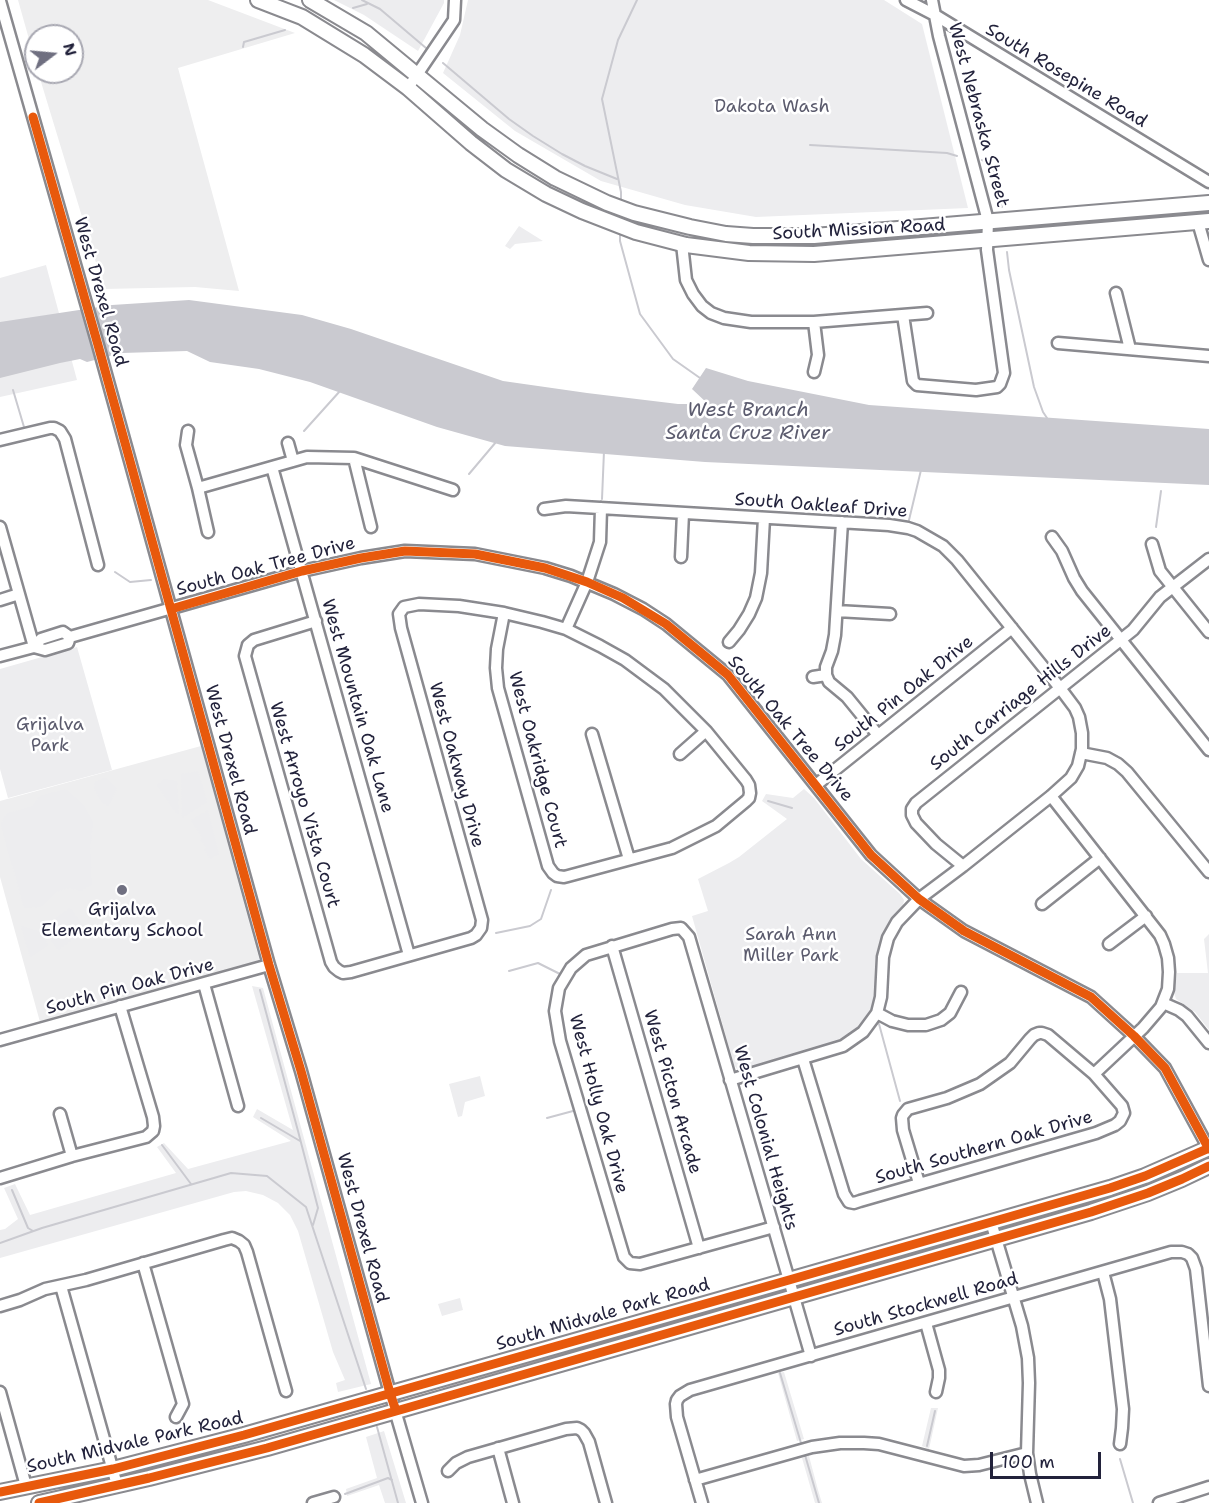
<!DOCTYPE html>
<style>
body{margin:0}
#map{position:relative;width:1209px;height:1503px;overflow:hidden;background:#fff;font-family:"Shantell Sans",sans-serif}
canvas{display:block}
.north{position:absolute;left:24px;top:24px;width:60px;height:60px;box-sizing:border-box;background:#fff;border:2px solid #a7a7b1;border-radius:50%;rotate:74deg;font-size:16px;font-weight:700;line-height:24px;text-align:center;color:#22223b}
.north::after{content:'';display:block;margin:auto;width:21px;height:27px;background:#6f6f80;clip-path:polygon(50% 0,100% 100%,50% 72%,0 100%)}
.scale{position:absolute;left:990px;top:1452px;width:111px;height:27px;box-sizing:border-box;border:3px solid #22223b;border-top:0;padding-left:8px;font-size:18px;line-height:21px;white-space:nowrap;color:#22223b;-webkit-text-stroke:4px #fff;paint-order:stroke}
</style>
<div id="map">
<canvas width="1209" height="1503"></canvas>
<div class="north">N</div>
<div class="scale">100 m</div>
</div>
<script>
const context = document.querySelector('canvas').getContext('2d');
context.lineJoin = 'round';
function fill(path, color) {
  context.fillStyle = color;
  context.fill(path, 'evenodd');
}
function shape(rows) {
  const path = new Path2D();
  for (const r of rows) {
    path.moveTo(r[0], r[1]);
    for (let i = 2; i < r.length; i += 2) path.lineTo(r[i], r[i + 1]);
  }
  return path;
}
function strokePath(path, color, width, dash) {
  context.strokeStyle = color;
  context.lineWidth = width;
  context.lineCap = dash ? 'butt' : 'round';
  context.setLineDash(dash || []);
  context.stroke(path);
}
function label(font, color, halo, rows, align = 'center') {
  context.font = font + ' "Shantell Sans",sans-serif';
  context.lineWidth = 5;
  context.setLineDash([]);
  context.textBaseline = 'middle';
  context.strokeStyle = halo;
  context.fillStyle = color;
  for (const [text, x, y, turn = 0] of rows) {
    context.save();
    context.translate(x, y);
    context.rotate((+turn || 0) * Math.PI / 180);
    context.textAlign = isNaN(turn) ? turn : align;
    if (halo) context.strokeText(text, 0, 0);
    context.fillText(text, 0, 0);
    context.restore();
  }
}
fill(shape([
 [18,0,208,0,295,33,178,68,239,291,195,287,104,289,38,72,72,72,72,36,36,36,36,64],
 [201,746,260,962,40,1022,0,877,0,801]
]), '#eeeeef');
fill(shape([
 [334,0,444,0,444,3,418,51,364,15],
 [468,0,884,0,922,24,968,208,756,217,685,205,601,181,515,131,443,73,460,35],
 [519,226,543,241,515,244,510,249,505,246],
 [46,265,77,380,0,397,0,278],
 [77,647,112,770,8,798,0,769,0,669],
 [198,771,207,802,182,818,181,774],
 [106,778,117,789,108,806,103,803,94,789,95,781],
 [165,779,177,781,179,813,177,814,157,785],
 [65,789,83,805,93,823,90,849,92,884,81,891,68,888,56,892,40,907,24,908,1,825,6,814,33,806,40,796],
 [804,789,814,798,861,859,900,894,904,900,903,906,885,932,878,948,877,986,873,1007,860,1026,843,1040,741,1070,737,1069,734,1065,692,916,708,911,698,879,729,863,739,857,787,819,762,801,766,794,793,798],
 [208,810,219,854,210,859,204,849,206,847,200,839,202,837,191,820],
 [70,908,86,930,58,950,43,928],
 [21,926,40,932,48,945,30,957],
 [1209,934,1209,1030,1195,1012,1176,999,1174,993,1177,973,1208,973,1204,939],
 [252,986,263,988,371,1384,338,1392,336,1383,345,1380,333,1352,298,1231,290,1215,278,1203,263,1195,246,1191,234,1192,0,1258,0,1230,5,1229,18,1219,4,1188,15,1184,30,1215,176,1173,157,1147,164,1143,188,1169,291,1141,253,1117,257,1109,293,1130],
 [480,1076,485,1096,465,1102,462,1116,458,1117,449,1084],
 [460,1298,463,1310,442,1316,438,1304],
 [784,1372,804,1439,797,1441,778,1373],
 [931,1408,938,1408,929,1449,922,1446],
 [384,1431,406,1503,385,1503,379,1485,347,1496,346,1489,377,1478,366,1437],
 [809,1456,818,1490,822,1503,815,1503,802,1458]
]), '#ededef');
fill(shape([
 [189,300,302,315,351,329,503,381,587,393,678,404,708,404,692,389,706,368,748,381,869,405,1209,429,1209,485,705,462,505,446,437,427,310,382,259,369,210,362,187,351,122,353,87,362,80,359,60,363,0,378,0,322,112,305]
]), '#cacad0');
strokePath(shape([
 [362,0,380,9,426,48],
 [353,8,367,4],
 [243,47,244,42,285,30],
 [443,63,509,119,533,136,562,154,585,166,617,179],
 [810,145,947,153,957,156],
 [982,160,987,162,997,175,1002,207],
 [621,202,621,192,602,99,618,40,637,0],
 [620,231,620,241,640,314,673,359,700,378],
 [1007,252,1009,270,1034,387,1043,412,1047,418],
 [13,390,24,427],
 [304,431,340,391],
 [469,474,496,442],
 [602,499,604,451],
 [909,520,921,470],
 [1156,527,1161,491],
 [115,572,130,582,151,580],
 [768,801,792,808],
 [496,933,530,926,541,919,551,890],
 [509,971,538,963,560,974],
 [260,990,298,1131,318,1208,313,1225],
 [879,1024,900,1101],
 [261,1118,300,1141],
 [547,1118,573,1111],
 [162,1145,191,1184],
 [12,1190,28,1228,33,1231],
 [0,1243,42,1228,231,1173,267,1176,306,1207,366,1389],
 [780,1373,801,1443],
 [377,1427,398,1503],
 [927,1446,935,1411],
 [805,1455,819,1503],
 [1120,1459,1133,1503],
 [345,1494,388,1478,392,1480]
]), '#cacad0', 2);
const minor = shape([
 [906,0,935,15,1209,182],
 [0,1,98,345,269,965,301,1071,390,1393,422,1503],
 [408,88,454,20,455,0],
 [1198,222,1209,260],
 [682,244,686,280,693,294,702,306,711,313,724,318,751,322,814,322,927,313],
 [1116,293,1130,349],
 [903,315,913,381,917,385,976,390,997,387,1000,384,1004,373,987,250,988,221,939,36,932,0],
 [1058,343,1209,356],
 [814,372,818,355,814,322],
 [60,431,65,439,98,565],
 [188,431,186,445,198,488,208,532],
 [0,440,50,428,54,428,60,431],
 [288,443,293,461],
 [354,458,371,527],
 [272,467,409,955],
 [198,488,307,457,354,458,453,490],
 [544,509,566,506,889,525,908,528,917,531,943,546,957,560,1060,688,1075,708,1079,717,1082,733,1082,749,1078,766,1071,778,1051,796,963,866,919,899,897,922,888,938,883,957,881,997,877,1013,863,1032,843,1046,730,1080],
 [842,522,835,635,832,651,826,667,826,675,829,682,847,697,878,735],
 [0,527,34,647,0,656],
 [1052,537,1062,551,1074,578,1082,591,1209,750],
 [1152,544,1160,571,1209,632],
 [681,557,683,513],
 [0,600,19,594],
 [837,611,890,614],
 [504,613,497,649,496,668,498,688,548,866,553,873,557,876],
 [566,629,587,582,600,542,601,508],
 [70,637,63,632,41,639,34,647,45,650,68,643,70,637,302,571,361,558,405,551,475,554,545,568,571,576,614,594,643,609,666,624,728,675,871,855,919,899,964,931,1091,997,1134,1036,1165,1068,1209,1149],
 [729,642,739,630,749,614,756,598,761,573,764,518],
 [248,645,245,656,331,962,334,967,339,971],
 [248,645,254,640,316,621],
 [813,677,826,675],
 [592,734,629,859],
 [1081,753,1107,758,1118,764,1127,772,1209,872],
 [680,754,706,731],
 [816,785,1012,628],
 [1051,796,1160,935,1164,944,1168,958,1169,972,1168,989,1161,1007,1143,1028,1094,1074],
 [963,866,936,844,916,823,912,815,912,809,916,803,1133,630,1160,597,1209,559],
 [557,876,564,877,568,876,672,848,716,826,746,801,749,798,750,793],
 [1042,904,1100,858],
 [1109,944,1146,916],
 [612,946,699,1248],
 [339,971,343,973,351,972,471,938,476,935,481,928,482,920,401,628,399,614,404,607,419,604,459,606,504,613,542,622,566,629,600,646,625,660,664,689,706,731,746,780,749,785,750,793],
 [204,984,238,1106],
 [1163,1003,1179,1010,1187,1016,1209,1043],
 [120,1006,153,1117,154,1126,153,1131],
 [877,1013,892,1021,908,1025,926,1025,941,1020,950,1013,961,992],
 [0,1040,269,965],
 [803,1059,844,1194,849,1202],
 [60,1114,72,1156],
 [903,1115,908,1109,947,1098,980,1084,1010,1063,1030,1039,1034,1035,1039,1033],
 [903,1115,902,1118,903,1130,919,1183],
 [0,1178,72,1156,146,1137,153,1131],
 [849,1202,854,1203,860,1201,1096,1133,1115,1125,1120,1121,1124,1113,1122,1106,1094,1074,1048,1035,1042,1033,1039,1033],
 [991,1222,1022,1326,1028,1358,1029,1383,1027,1453,1030,1474,1037,1503],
 [774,1227,640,1264,630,1263,624,1257,560,1041,555,1011,559,988,571,968,586,955,672,929,681,928,689,937,789,1280,811,1356],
 [239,1241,244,1245,247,1252,286,1391],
 [1188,1254,1192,1258,1196,1269,1209,1386],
 [143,1263,183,1404,176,1417],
 [1103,1272,1110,1299,1123,1409,1122,1428,1120,1444],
 [61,1286,117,1485],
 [0,1306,20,1300,45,1289,86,1280,224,1240,232,1238,239,1241],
 [926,1323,939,1370,939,1378,936,1392],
 [0,1392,26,1486],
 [677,1400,680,1396,690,1390,1171,1252,1182,1252,1188,1254],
 [677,1400,676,1404,677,1417,702,1503],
 [581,1430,584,1433,589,1442,606,1503],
 [498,1448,513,1503],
 [448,1471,456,1463,468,1457,566,1429,577,1428,581,1430],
 [695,1480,812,1447,840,1443,864,1443,879,1444,964,1466,979,1465,1027,1453],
 [313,1503,334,1497],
 [1159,1503,1209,1487]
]);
const major = shape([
 [258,0,302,17,364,55,408,88,471,143,506,170,546,194,582,211,636,232,686,245,749,253,814,254,1209,221],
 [310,0,366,33,482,129,518,155,555,178,607,203,634,213,690,227,726,234,753,236,814,236,1209,203],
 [0,1492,113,1469,244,1435,789,1280,1110,1188,1145,1176,1209,1148],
 [39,1503,149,1478,267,1448,1091,1212,1148,1193,1182,1179,1209,1166]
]);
strokePath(minor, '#8a8a8f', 15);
strokePath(major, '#8a8a8f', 18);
strokePath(minor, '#fff', 10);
strokePath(major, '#fff', 14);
strokePath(shape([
 [33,117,98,345,269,965,301,1071,390,1393,396,1411],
 [171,609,302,571,361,558,405,551,475,554,545,568,587,582,623,598,666,624,728,675,871,855,919,899,964,931,1091,997,1134,1036,1165,1068,1209,1149],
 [0,1492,113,1469,244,1435,789,1280,1110,1188,1145,1176,1209,1148],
 [39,1503,149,1478,267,1448,1091,1212,1148,1193,1182,1179,1209,1166]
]), '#e8590c', 9);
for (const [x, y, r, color] of [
 [122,890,6,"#6f6f80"]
]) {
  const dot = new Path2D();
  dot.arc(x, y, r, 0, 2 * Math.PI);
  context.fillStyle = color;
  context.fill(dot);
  strokePath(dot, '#fff', 2);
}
label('18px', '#22223b', '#fff', [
 ["South Rosepine Road",1066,76,31],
 ["West Nebraska Street",978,115,75],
 ["South Mission Road",859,230,-3],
 ["West Drexel Road",100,292,74],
 ["South Oakleaf Drive",821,506,4],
 ["South Oak Tree Drive",266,567,-15],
 ["South Pin Oak Drive",904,694,-39],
 ["South Carriage Hills Drive",1021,698,-38],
 ["West Mountain Oak Lane",357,706,74],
 ["South Oak Tree Drive",790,729,50],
 ["West Drexel Road",230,760,75],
 ["West Oakridge Court",537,760,75],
 ["West Oakway Drive",456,765,75],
 ["West Arroyo Vista Court",304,805,74],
 ["South Pin Oak Drive",130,987,-15],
 ["West Picton Arcade",672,1092,74],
 ["West Holly Oak Drive",598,1104,75],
 ["West Colonial Heights",765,1138,74],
 ["South Southern Oak Drive",984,1148,-16],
 ["West Drexel Road",362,1228,75],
 ["South Stockwell Road",926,1305,-16],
 ["South Midvale Park Road",603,1315,-16],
 ["South Midvale Park Road",135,1443,-13]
]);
label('18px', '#5b5b6d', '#fff', [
 ["Dakota Wash",772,107],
 ["Grijalva",50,725],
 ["Park",50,746],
 ["Sarah Ann",791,935],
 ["Miller Park",791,956]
]);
label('18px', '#22223b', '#fff', [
 ["Grijalva",122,910],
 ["Elementary School",122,931]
]);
label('italic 20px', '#5c5c6f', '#fff', [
 ["West Branch",748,411],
 ["Santa Cruz River",748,434]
]);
</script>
